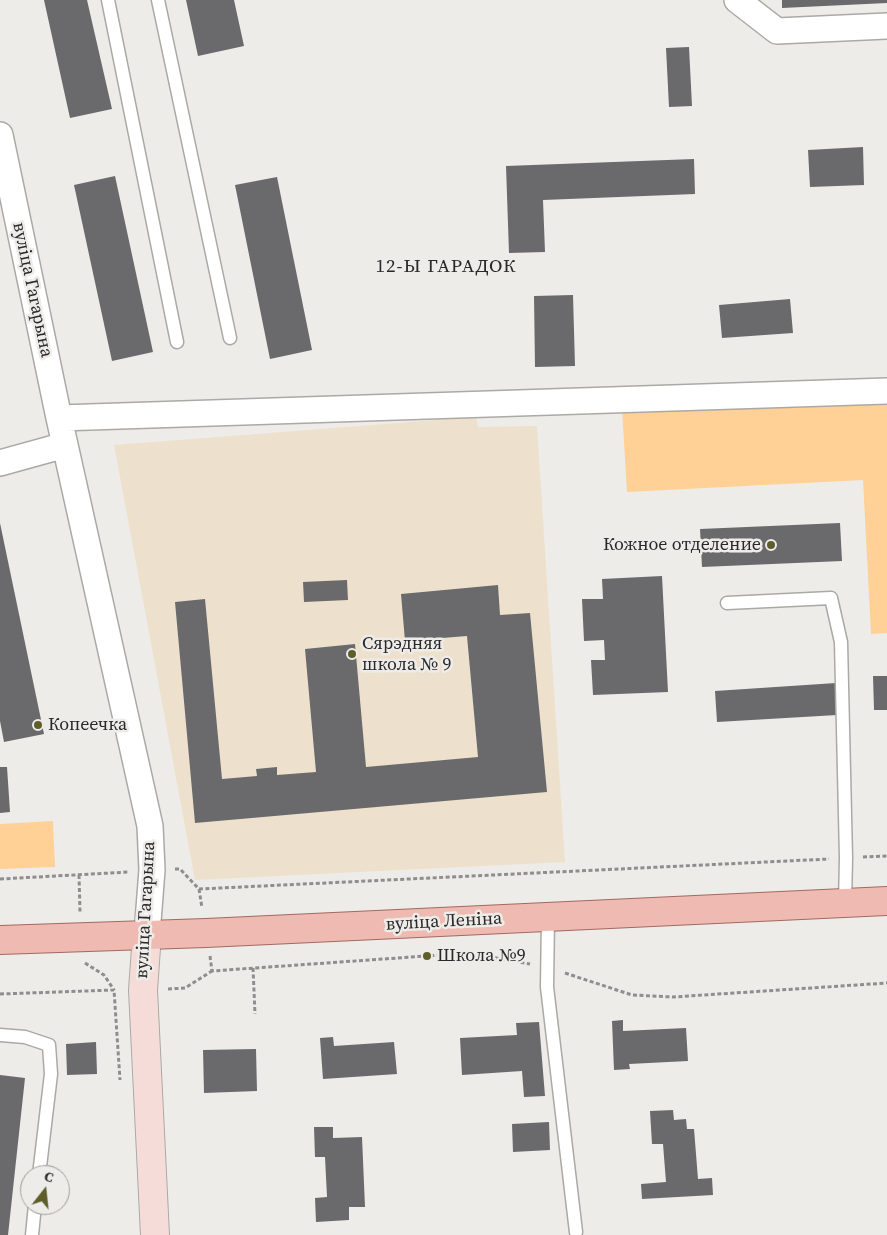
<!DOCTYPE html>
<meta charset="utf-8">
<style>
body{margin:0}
#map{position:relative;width:887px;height:1235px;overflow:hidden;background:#eeece9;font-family:"Source Serif 4",serif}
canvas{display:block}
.north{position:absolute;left:20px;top:1165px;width:50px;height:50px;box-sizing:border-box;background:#eeece9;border:1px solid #a09e9c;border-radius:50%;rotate:16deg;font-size:14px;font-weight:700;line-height:20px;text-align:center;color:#2a2928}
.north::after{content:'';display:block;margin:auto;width:18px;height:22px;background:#5f5e2b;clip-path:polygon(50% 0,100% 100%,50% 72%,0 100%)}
</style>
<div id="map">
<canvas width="887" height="1235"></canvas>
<div class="north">С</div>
</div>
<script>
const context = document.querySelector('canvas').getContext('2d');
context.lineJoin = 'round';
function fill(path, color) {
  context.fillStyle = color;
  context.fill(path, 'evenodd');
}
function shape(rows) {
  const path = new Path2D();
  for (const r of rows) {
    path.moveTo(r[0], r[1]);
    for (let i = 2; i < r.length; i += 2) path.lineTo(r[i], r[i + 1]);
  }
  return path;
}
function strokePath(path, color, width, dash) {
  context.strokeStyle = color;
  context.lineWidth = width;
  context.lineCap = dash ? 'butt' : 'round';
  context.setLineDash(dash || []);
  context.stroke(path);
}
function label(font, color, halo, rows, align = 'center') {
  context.font = font + ' "Source Serif 4",serif';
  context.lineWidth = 5;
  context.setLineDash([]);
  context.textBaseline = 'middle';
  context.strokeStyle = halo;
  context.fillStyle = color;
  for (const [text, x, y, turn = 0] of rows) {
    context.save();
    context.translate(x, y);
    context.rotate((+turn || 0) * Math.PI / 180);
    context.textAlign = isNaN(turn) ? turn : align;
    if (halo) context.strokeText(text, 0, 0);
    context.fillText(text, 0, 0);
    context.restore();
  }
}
fill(shape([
 [476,417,478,427,537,426,565,862,195,880,114,445]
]), '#ede1cd');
fill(shape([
 [887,395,887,633,871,634,863,480,627,492,622,409],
 [53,821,55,867,0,869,0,824]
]), '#ffd196');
fill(shape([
 [44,0,87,0,112,109,70,118],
 [186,0,234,0,244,46,198,56],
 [782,0,887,0,887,3,782,8],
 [689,47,692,106,669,107,666,48],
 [863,147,864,185,810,187,808,150],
 [694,159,695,194,543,200,545,252,509,253,506,166],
 [115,176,153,352,112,361,74,185],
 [277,177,312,350,270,359,235,185],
 [573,295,575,366,535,367,534,296],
 [790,299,793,333,722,338,719,305],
 [0,523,44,734,4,742,0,721],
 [840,523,842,561,702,567,700,529],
 [662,576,668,692,593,695,591,660,605,660,604,640,584,641,582,599,603,599,602,579],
 [347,580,348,600,304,602,303,582],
 [498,585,500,615,530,613,547,792,195,823,175,602,205,599,222,779,257,776,256,769,277,767,277,775,316,772,305,649,355,644,366,767,478,757,467,636,405,641,401,594],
 [873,676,887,676,887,710,874,710],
 [836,683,837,715,717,722,715,691],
 [0,767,7,767,10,812,0,813],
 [623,1020,623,1031,686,1028,688,1061,629,1064,630,1069,614,1070,612,1021],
 [539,1022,545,1096,524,1097,522,1071,462,1075,460,1038,517,1035,516,1023],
 [333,1037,334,1046,394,1042,397,1074,323,1079,320,1038],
 [96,1042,97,1074,67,1075,66,1044],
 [256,1049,257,1091,204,1093,203,1050],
 [0,1075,25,1078,8,1235,0,1235],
 [673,1110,674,1120,686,1119,687,1129,694,1129,698,1179,712,1178,713,1195,642,1199,641,1184,666,1182,663,1144,652,1144,650,1111],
 [549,1122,550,1150,513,1152,512,1124],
 [314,1127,333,1127,333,1138,362,1137,365,1207,349,1207,349,1220,316,1222,315,1198,327,1197,325,1157,315,1157]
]), '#6a6a6d');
const service = shape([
 [108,0,177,342],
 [158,0,230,338],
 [727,603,831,598,841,642,846,858,845,903],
 [548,918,547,987,576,1232],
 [0,1035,25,1037,49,1045,51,1074,39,1175],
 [32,1235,35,1205]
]);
const minor = shape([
 [737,0,777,31,887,26],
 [0,135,59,418,150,826,152,870,147,934],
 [59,418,887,391],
 [0,463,65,445]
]);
const secondary = shape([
 [147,934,143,990,155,1235]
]);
const primary = shape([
 [0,940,206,933,887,901]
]);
strokePath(service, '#aba9a6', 15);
strokePath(minor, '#aba9a6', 28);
strokePath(secondary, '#aba9a6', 30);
strokePath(primary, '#a26961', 30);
strokePath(shape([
 [863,857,887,856],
 [175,869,180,869,199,889,829,859],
 [79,875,80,912],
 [0,879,129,872],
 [199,889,202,908],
 [210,956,212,971,469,953,530,964],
 [85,963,104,975,114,990],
 [253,968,255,1014],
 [565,973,632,995,673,997,887,983],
 [168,989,185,988,212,971],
 [0,994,114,990,120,1080]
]), '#8f8e8c', 3, [4, 2.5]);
strokePath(service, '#fff', 12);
strokePath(minor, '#fff', 25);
strokePath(secondary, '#f6dcd9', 28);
strokePath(primary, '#eebab2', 28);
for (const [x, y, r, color] of [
 [771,545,5,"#5f5e2b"],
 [352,654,5,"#5f5e2b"],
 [38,725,5,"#5f5e2b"],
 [427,956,5,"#5f5e2b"]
]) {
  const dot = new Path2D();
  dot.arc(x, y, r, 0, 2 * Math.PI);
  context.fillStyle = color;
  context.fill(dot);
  strokePath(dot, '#eeece9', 2);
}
label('18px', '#2a2928', '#eeece9', [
 ["вуліца Гагарына",32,290,78],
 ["вуліца Гагарына",146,910,-87],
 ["вуліца Леніна",444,922,-3]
]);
label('18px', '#2a2928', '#eeece9', [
 ["Кожное отделение",761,545,"right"],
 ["Сярэдняя",362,644],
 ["школа № 9",362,665],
 ["Копеечка",48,725],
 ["Школа №9",437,956]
], 'left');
context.letterSpacing = '1px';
label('19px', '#2a2928', '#eeece9', [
 ["12-Ы ГАРАДОК",446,267]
]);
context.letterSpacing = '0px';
</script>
